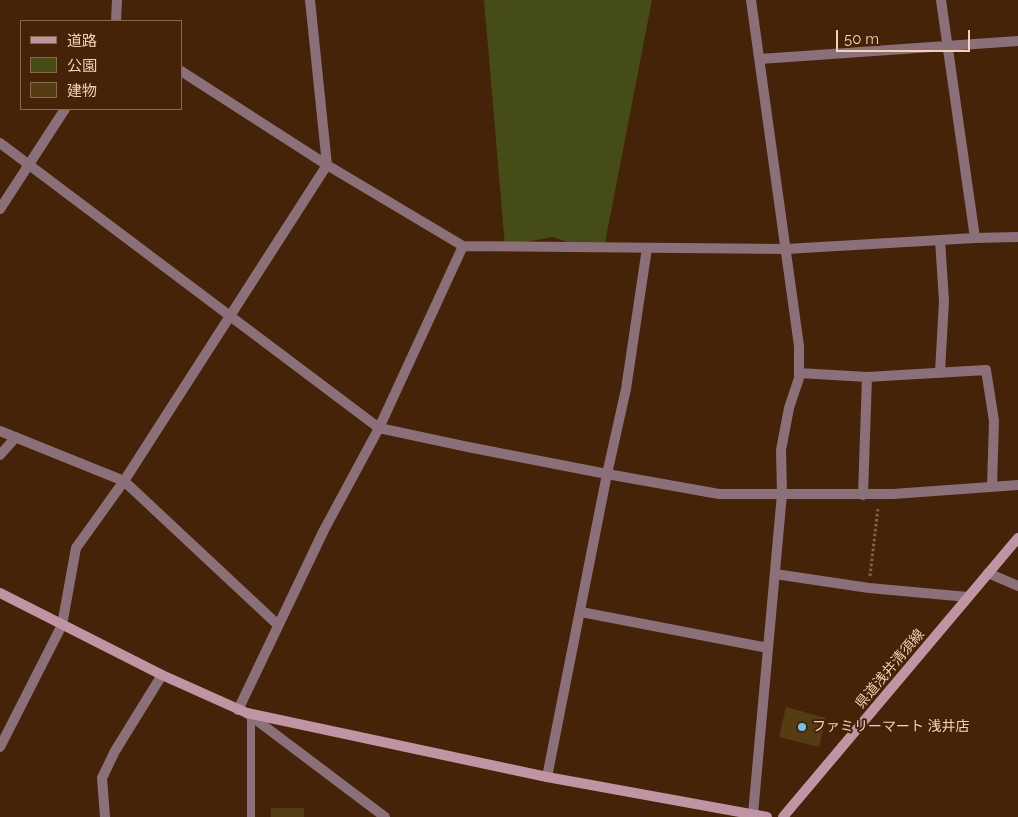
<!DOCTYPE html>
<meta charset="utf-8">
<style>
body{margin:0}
#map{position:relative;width:1018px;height:817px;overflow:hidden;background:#442308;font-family:Raleway,"Noto Sans JP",sans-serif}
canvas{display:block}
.legend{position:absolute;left:20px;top:20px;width:162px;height:90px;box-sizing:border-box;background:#442308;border:1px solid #8a684e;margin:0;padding:6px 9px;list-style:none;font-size:15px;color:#f4d0b7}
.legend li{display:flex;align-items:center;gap:10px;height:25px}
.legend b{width:25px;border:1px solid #8a684e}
.scale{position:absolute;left:836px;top:30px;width:134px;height:22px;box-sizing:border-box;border:2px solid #f4d0b7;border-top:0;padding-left:6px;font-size:15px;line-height:18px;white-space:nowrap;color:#f4d0b7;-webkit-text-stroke:4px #442308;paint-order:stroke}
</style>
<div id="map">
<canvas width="1018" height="817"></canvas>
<ul class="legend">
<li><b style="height:6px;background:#c094a3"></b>道路</li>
<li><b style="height:14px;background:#464c16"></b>公園</li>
<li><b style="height:14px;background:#563c12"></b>建物</li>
</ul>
<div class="scale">50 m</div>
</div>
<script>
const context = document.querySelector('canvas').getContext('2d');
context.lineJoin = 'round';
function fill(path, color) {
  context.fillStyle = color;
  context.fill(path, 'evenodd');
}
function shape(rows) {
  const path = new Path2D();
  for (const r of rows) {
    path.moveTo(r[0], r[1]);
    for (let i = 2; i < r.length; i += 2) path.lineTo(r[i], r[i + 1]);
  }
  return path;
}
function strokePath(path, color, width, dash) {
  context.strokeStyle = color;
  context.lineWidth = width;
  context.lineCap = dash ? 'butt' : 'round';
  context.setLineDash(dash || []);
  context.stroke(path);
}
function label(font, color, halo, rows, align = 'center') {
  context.font = font + ' Raleway,"Noto Sans JP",sans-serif';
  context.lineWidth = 4;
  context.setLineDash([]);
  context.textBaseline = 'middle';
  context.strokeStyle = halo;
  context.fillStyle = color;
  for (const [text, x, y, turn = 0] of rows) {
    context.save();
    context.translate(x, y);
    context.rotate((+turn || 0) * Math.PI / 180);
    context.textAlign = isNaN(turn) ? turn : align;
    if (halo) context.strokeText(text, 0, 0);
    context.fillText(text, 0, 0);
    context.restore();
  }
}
fill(shape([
 [484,0,652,0,604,248,595,251,552,237,505,246]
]), '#464c16');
fill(shape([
 [786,707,826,718,819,747,779,737],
 [271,808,304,808,304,817,271,817]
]), '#563c12');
strokePath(shape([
 [870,576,878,508]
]), '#856349', 3, [2.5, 2.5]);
strokePath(shape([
 [251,717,251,817]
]), '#8b6f79', 8);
strokePath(shape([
 [751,0,799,346,799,378,789,408,781,450,782,494,753,814],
 [941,0,975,238],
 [116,21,117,0],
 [760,59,1018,41],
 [181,71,327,165,463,246,786,249,975,238,1018,237],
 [0,143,379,428,468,447,607,474,719,494,893,494,1018,485],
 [0,209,65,109],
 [940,372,944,301,940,240],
 [799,373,867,377,986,370,994,421,992,486],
 [0,431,124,481,278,625],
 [0,455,16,437],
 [863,495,867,377],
 [988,573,1018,586],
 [775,574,869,588,968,597],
 [581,612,768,648],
 [238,710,324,530,379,428,463,246],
 [247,713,385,817],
 [0,747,62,625,76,548,124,481,327,165,310,0],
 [547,777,607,474,626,389,647,248],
 [105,817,102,778,115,751,162,675]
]), '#8b6f79', 10);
strokePath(shape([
 [0,593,162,675,247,713,547,777,767,817],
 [783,817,1018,538]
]), '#c094a3', 10);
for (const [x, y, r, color] of [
 [802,727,5,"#6ec2f3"]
]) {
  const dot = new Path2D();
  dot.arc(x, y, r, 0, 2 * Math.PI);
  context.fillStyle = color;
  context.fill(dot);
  strokePath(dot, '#442308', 2);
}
label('14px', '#f4d0b7', '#442308', [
 ["県道浅井清須線",890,669,-50]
]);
label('14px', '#f4d0b7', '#442308', [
 ["ファミリーマート 浅井店",812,727]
], 'left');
</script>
